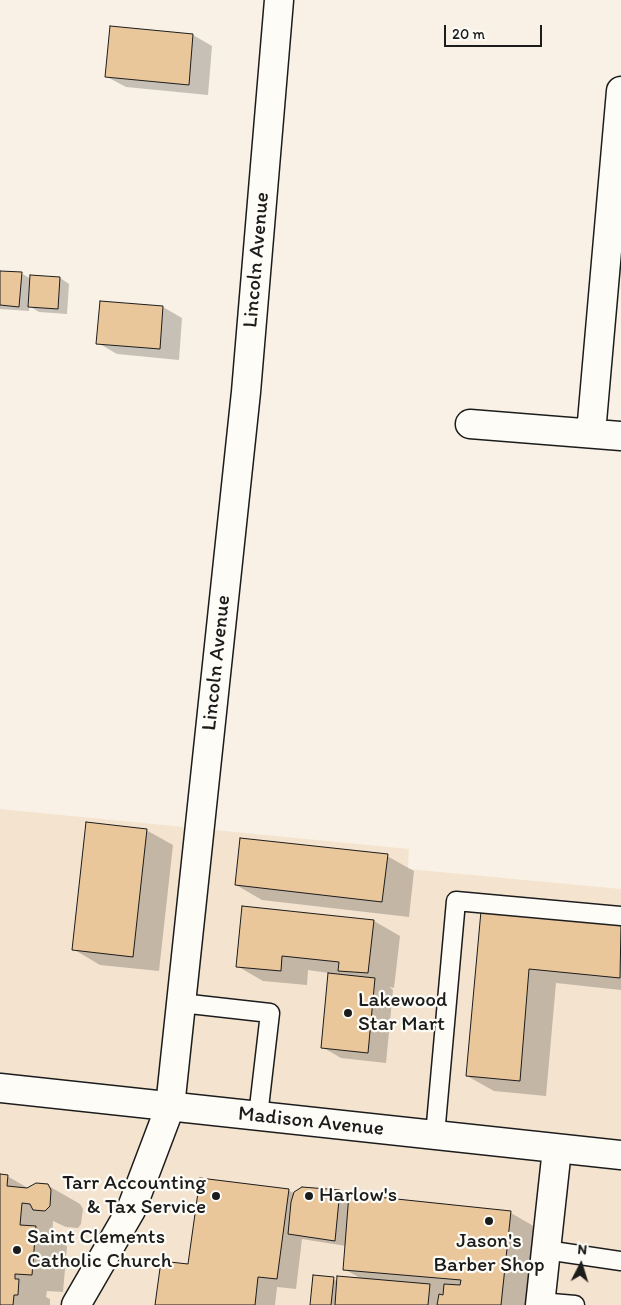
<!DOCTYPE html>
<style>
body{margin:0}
#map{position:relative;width:621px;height:1305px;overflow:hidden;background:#f9f1e5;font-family:Itim,sans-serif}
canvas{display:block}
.north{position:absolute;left:556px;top:1240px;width:50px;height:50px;-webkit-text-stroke:4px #fdfcf7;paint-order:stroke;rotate:5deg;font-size:14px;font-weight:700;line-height:20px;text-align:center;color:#1c1c1c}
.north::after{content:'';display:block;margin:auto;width:18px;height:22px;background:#1c1c1c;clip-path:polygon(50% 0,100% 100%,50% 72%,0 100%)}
.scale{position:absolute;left:444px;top:25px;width:98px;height:22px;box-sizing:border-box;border:2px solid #1c1c1c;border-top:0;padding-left:6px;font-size:15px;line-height:18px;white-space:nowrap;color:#1c1c1c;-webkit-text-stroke:4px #fdfcf7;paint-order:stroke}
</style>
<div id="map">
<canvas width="621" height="1305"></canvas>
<div class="north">N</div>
<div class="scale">20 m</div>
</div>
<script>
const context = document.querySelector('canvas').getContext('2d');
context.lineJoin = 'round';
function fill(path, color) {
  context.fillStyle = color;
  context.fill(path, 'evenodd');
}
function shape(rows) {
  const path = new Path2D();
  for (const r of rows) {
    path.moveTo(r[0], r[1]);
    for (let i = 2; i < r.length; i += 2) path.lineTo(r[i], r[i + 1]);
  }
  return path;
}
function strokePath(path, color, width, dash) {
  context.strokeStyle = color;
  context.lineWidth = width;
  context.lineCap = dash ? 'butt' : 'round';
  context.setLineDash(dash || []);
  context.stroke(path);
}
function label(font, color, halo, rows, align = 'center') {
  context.font = font + ' Itim,sans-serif';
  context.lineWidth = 4.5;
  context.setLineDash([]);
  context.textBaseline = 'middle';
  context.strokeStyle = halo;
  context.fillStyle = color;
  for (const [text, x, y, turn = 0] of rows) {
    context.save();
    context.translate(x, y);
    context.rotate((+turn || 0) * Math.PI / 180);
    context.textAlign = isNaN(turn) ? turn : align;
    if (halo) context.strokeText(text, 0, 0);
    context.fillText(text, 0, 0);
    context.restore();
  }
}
fill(shape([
 [0,809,409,849,408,869,621,889,621,1305,0,1305]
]), '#f4e4cf');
fill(shape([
 [111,27,193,35,212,46,208,95,126,87,107,77],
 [0,272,21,273,31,279,60,278,69,284,67,314,39,312,29,306,29,311,0,309],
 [101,302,163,307,182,318,179,360,117,354,98,343],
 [146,830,173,845,159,971,100,965,73,949],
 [387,856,414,871,409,917,262,900,236,885],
 [482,913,621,926,621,990,556,983,546,1096,494,1091,467,1076],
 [374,921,400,936,394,988,389,987,393,990,386,1063,341,1058,322,1047,329,973,308,970,307,985,263,981,237,966],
 [0,1175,7,1176,28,1188,47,1185,80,1204,83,1209,81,1224,78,1228,66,1227,53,1221,52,1237,67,1246,63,1292,47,1291,46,1297,50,1299,50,1305,0,1305],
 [302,1188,340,1191,350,1197,351,1195,511,1213,537,1228,529,1305,311,1305,333,1279,338,1282,362,1279,344,1269,346,1246,302,1239,296,1289,277,1287,275,1305,156,1305,189,1266,288,1190,295,1194]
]), '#0003');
const building = shape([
 [110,26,193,34,189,85,105,77,110,26],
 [0,271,22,272,19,307,0,305,0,271],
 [30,275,60,277,58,309,28,307,30,275],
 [100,301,163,306,160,349,96,344,100,301],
 [86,822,147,829,133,957,72,950,86,822],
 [240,838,388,854,382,902,235,885,240,838],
 [242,906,374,920,368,973,338,971,339,962,282,956,281,971,236,967,242,906],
 [481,911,621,925,620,978,529,969,520,1081,466,1076,481,911],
 [328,973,375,978,368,1053,321,1048,328,973],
 [0,1174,8,1175,7,1186,27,1188,36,1183,48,1184,51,1190,50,1206,45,1211,33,1210,30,1204,22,1203,20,1225,36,1226,32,1275,15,1274,15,1279,19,1279,18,1295,14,1295,13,1305,0,1305,0,1174],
 [200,1178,289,1189,277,1279,258,1277,255,1305,155,1305,161,1261,188,1264,200,1178],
 [302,1187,340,1190,335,1241,288,1234,291,1202,294,1192,302,1187],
 [349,1194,511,1211,501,1305,437,1305,439,1294,443,1295,444,1284,460,1285,461,1280,343,1270,349,1194],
 [313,1275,334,1277,331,1305,310,1305,313,1275],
 [337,1276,430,1284,428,1305,335,1305,337,1276]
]);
fill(building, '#eac69b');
strokePath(building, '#1c1c1c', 1);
const lane = shape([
 [181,1003,270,1013,258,1116],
 [435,1135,456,901,621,916],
 [546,1250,621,1261],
 [540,1302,575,1305]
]);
const street = shape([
 [470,424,621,436],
 [591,433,621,91],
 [76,1305,131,1210,170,1107,246,392,279,0],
 [540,1305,557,1149]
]);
const secondary = shape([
 [0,1088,621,1155]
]);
strokePath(lane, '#1c1c1c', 21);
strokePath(street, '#1c1c1c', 31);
strokePath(secondary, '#1c1c1c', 31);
strokePath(lane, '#fdfcf7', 18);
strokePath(street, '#fdfcf7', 28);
strokePath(secondary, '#fdfcf7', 28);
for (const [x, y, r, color] of [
 [348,1013,5,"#1c1c1c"],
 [216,1196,5,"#1c1c1c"],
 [309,1196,5,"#1c1c1c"],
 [489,1221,5,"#1c1c1c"],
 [17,1250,5,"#1c1c1c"]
]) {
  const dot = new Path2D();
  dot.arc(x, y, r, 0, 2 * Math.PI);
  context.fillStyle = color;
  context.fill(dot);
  strokePath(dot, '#fdfcf7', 2);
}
label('21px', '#1c1c1c', '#fdfcf7', [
 ["Lincoln Avenue",257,260,-85],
 ["Lincoln Avenue",217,663,-84],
 ["Madison Avenue",311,1122,6]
]);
label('21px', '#1c1c1c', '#fdfcf7', [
 ["Lakewood",358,1001],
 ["Star Mart",358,1025],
 ["Tarr Accounting",206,1184,"right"],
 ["& Tax Service",206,1208,"right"],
 ["Harlow's",319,1196],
 ["Saint Clements",27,1238],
 ["Catholic Church",27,1262],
 ["Jason's",489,1242,"center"],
 ["Barber Shop",489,1266,"center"]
], 'left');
</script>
